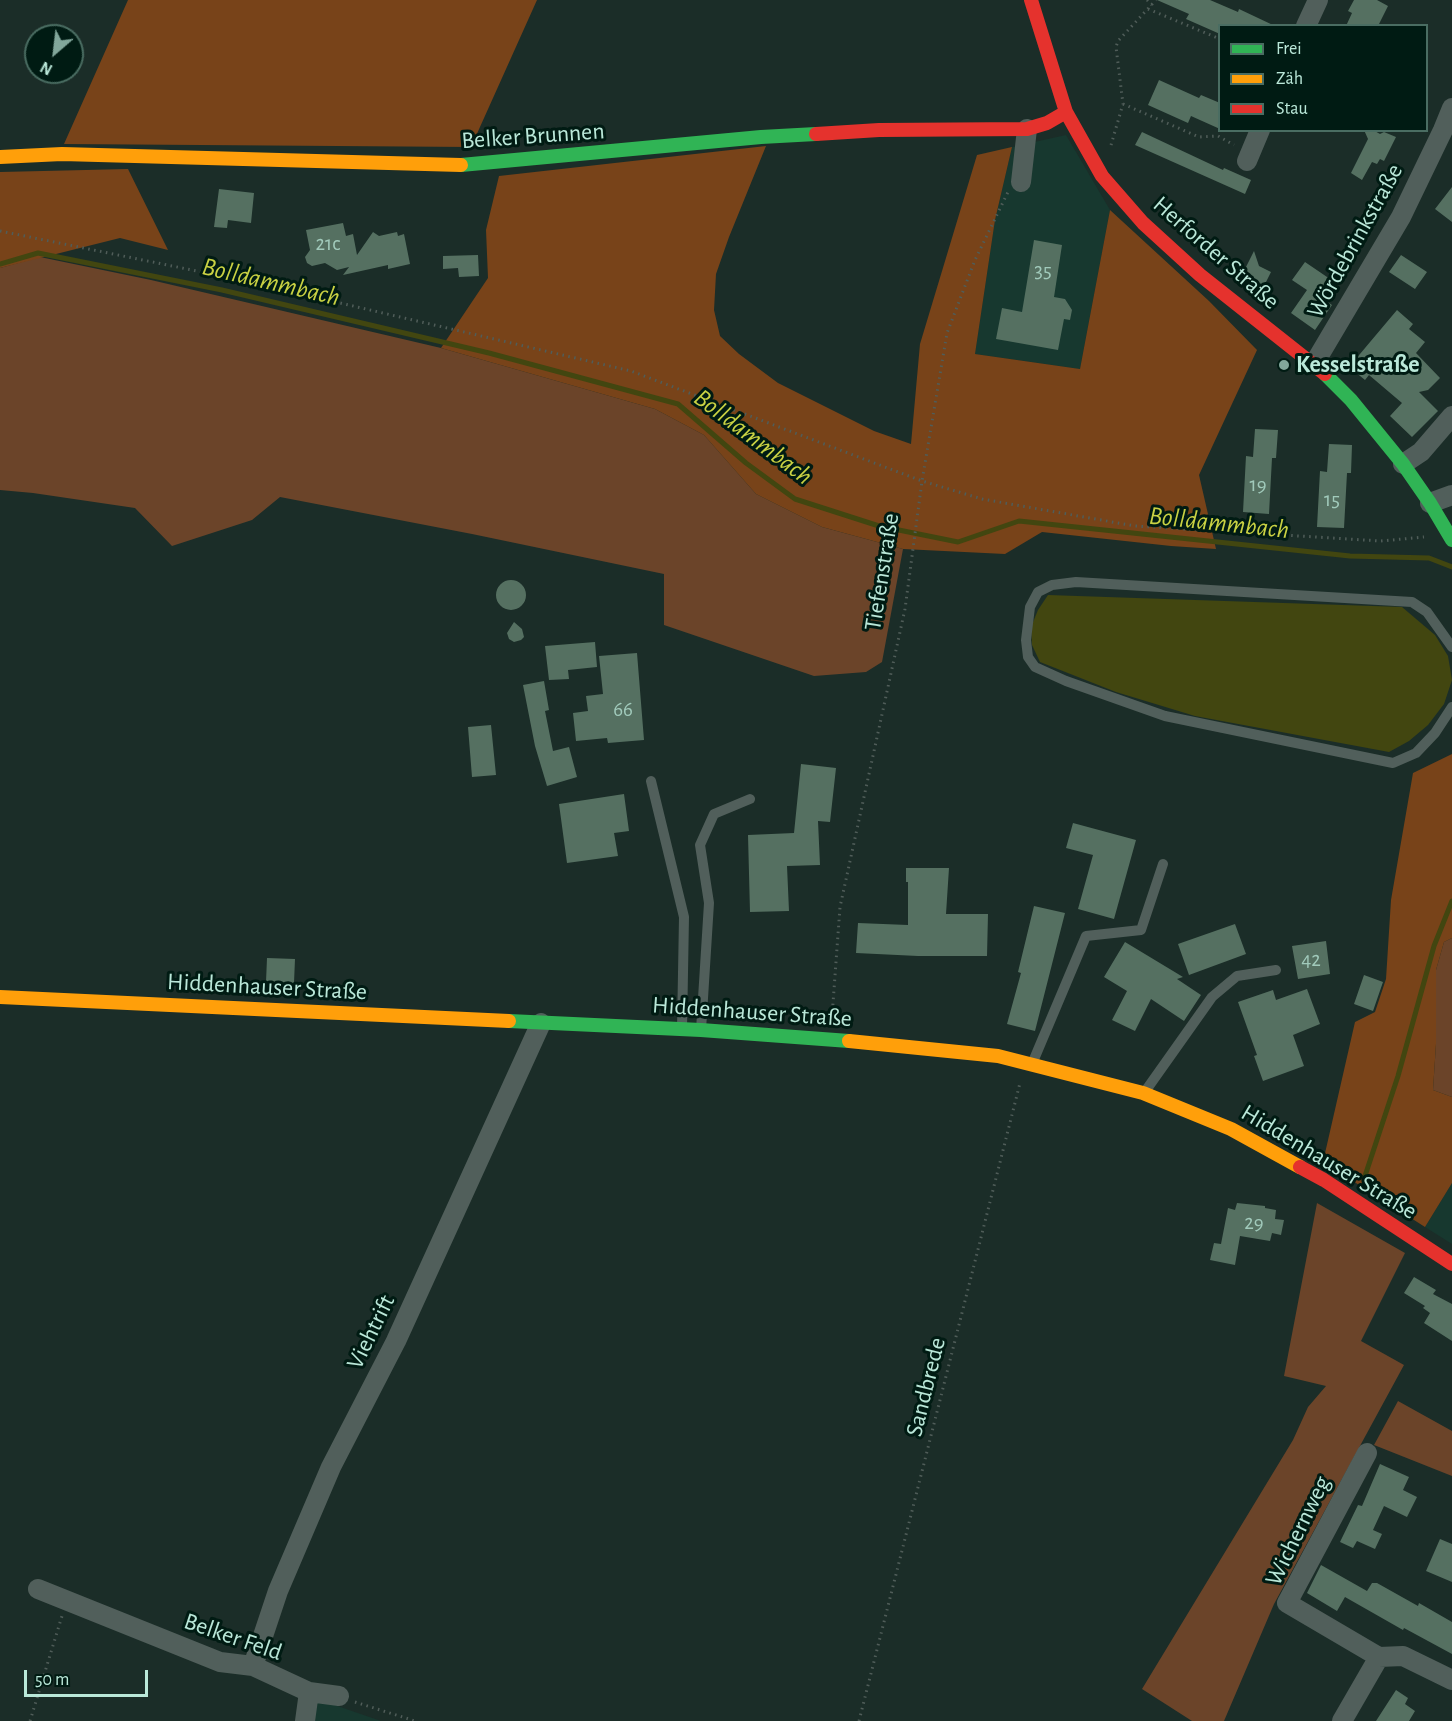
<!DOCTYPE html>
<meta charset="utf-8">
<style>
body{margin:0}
#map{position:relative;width:1452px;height:1721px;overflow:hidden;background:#1b2d28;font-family:"Alegreya Sans",sans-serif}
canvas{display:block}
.legend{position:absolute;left:1218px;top:24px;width:210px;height:108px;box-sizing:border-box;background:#001b13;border:2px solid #4a6d62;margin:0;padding:8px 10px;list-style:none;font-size:18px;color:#bae8d9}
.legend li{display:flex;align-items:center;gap:12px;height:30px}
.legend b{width:30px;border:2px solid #4a6d62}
.north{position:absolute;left:24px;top:24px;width:60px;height:60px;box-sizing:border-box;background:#001b13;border:2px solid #4a6d62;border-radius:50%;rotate:208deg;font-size:16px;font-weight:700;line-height:24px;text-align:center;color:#bae8d9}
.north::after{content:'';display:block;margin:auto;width:21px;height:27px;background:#82a79b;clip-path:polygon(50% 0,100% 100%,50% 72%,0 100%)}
.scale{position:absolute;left:24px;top:1670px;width:124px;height:27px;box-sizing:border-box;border:3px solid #bae8d9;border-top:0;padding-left:8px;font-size:18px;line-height:21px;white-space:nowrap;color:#bae8d9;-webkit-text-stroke:4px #001b13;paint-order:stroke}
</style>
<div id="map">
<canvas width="1452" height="1721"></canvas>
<ul class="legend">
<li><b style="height:8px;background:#30b455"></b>Frei</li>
<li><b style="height:8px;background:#ff9f0a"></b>Zäh</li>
<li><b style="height:8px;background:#e5322d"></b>Stau</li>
</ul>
<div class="north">N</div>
<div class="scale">50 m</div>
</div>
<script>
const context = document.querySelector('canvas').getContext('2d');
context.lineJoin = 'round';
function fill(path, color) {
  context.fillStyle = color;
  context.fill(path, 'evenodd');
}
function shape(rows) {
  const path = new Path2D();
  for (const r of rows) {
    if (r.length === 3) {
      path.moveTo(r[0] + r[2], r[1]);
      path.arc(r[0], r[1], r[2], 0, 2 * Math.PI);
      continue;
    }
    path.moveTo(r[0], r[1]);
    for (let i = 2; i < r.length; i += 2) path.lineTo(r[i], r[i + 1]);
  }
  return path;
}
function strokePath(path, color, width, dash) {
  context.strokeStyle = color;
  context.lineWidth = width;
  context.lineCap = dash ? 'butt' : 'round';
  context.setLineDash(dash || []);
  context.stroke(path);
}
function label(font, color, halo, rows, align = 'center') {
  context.font = font + ' "Alegreya Sans",sans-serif';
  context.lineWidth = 6;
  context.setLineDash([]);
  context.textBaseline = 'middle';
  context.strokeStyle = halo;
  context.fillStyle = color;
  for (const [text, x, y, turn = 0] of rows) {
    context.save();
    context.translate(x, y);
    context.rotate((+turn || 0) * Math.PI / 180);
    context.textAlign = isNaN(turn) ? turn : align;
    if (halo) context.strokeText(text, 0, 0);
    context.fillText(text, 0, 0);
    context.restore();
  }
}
fill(shape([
 [1066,135,1110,210,1080,369,975,354,995,220,1012,147],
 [1452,1183,1452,1244,1425,1227],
 [317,1699,381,1721,310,1721]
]), '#17382f');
fill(shape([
 [40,257,151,280,441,348,655,409,704,435,756,494,822,527,903,549,882,662,866,672,814,676,664,625,664,574,472,534,280,497,252,520,172,546,135,508,33,493,0,490,0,268],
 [1452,938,1452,1097,1433,1090,1436,1044,1436,970,1444,942],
 [1317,1203,1405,1253,1361,1341,1404,1365,1274,1604,1224,1721,1192,1721,1142,1689,1293,1440,1308,1407,1326,1386,1284,1376],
 [1398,1401,1452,1431,1452,1476,1374,1445]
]), '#6b4429');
fill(shape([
 [128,0,537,0,471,147,64,144],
 [766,146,729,237,716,274,714,310,720,336,739,354,778,383,874,431,911,444,920,344,977,155,1012,147,995,220,975,354,1080,369,1110,210,1209,301,1257,350,1199,475,1216,549,1171,546,1042,532,1005,554,903,549,822,527,756,494,704,435,655,409,441,348,488,278,486,230,499,176],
 [128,169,168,250,120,238,0,268,0,172],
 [1452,754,1452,938,1444,942,1436,970,1436,1044,1433,1090,1452,1097,1452,1183,1425,1227,1323,1162,1355,1022,1375,1012,1386,979,1391,900,1413,773]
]), '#784319');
fill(shape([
 [1048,595,1402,607,1435,635,1448,656,1452,680,1444,704,1428,725,1409,741,1389,752,1195,716,1116,692,1040,662,1032,645,1031,627,1038,610]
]), '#424610');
strokePath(shape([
 [0,264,38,253,222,290,489,353,678,404,746,463,795,499,879,526,958,542,1019,521,1350,556,1429,558,1452,567],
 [1364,1179,1398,1076,1434,946,1452,901]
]), '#424610', 5);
fill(shape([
 [1157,0,1210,0,1238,12,1239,9,1275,26,1220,26,1220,34,1186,19,1189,14],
 [1354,0,1377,0,1388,6,1378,26,1346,26,1352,13,1348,11],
 [1159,80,1199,98,1201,95,1220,103,1220,129,1191,116,1188,123,1148,105],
 [1364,130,1373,130,1380,134,1384,132,1396,137,1384,161,1380,159,1377,164,1372,162,1362,180,1351,173,1368,139],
 [1142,132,1223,170,1224,168,1251,180,1245,194,1135,145],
 [1452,187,1452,222,1435,209],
 [219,189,254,193,251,223,228,220,227,228,214,227],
 [343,223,346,236,353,234,357,255,373,232,379,236,397,232,398,236,404,234,410,264,388,269,388,265,343,275,349,267,337,270,325,263,312,266,307,263,305,257,310,250,306,230],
 [1034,240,1062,245,1054,297,1065,299,1072,310,1070,320,1064,319,1058,350,996,339,1002,308,1022,312],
 [1254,251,1259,266,1271,272,1263,288,1241,277],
 [478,255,479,276,459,277,458,268,443,269,443,256],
 [1401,255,1427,272,1415,289,1389,272],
 [1305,262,1330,279,1319,296,1332,305,1315,330,1291,313,1307,290,1292,280],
 [1397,310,1413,324,1409,329,1425,342,1416,353,1440,378,1428,390,1419,392,1438,411,1412,437,1390,416,1402,403,1369,375,1365,380,1349,367],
 [1255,429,1278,430,1276,458,1272,458,1269,514,1243,512,1246,456,1253,457],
 [1329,444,1352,445,1351,473,1347,473,1344,528,1317,527,1320,471,1327,472],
 [511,595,15],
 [514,622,522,629,524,637,521,640,514,642,509,639,507,633],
 [595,642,597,667,568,670,569,679,549,680,545,646],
 [637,653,644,740,608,743,607,738,576,741,573,713,588,711,586,696,603,694,599,656],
 [544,681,549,710,545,711,553,751,569,747,577,777,547,786,535,746,523,685],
 [491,725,496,775,472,777,468,727],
 [801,764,836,768,830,822,818,821,820,865,787,866,789,911,750,912,748,835,794,833],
 [624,794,629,831,614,833,618,856,567,863,559,804],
 [1073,823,1136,840,1114,919,1078,909,1093,855,1066,848],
 [906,868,949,868,946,914,988,914,987,956,918,956,856,953,858,923,908,925,908,882,906,882],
 [1034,906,1065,913,1035,1031,1007,1024,1021,973,1018,972],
 [1235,924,1246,954,1189,975,1178,944],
 [1326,941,1330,974,1298,979,1292,946],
 [1125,942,1183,977,1177,979,1201,995,1184,1021,1151,999,1135,1031,1112,1020,1127,991,1104,977],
 [267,958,295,959,294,983,266,982],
 [1364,975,1383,982,1373,1011,1354,1004],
 [1307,989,1320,1024,1293,1035,1304,1066,1263,1081,1254,1056,1257,1055,1238,1002,1273,990,1276,1000],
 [1237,1203,1265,1206,1265,1208,1276,1210,1275,1219,1284,1220,1281,1235,1272,1233,1270,1241,1240,1236,1235,1265,1210,1260,1214,1243,1221,1244,1228,1208,1235,1210],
 [1414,1277,1436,1290,1433,1294,1452,1304,1452,1341,1424,1323,1430,1313,1423,1308,1425,1306,1404,1293],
 [1380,1464,1409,1477,1403,1490,1417,1497,1407,1517,1384,1506,1373,1530,1382,1534,1375,1549,1357,1541,1353,1548,1340,1542,1358,1505,1362,1506],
 [1440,1539,1452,1544,1452,1582,1426,1571],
 [1321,1565,1367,1591,1372,1583,1377,1583,1418,1606,1419,1603,1452,1622,1452,1654,1404,1628,1403,1630,1345,1597,1337,1611,1307,1593],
 [1396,1690,1408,1698,1405,1704,1415,1711,1409,1721,1376,1721]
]), '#557061');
strokePath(shape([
 [1147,0,1152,5],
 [1148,9,1220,39],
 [1123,104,1199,137,1218,136,1234,145],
 [1111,145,1123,104,1116,47,1118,41,1156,0],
 [0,231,246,281,631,371,922,481,982,499,1135,526,1381,541,1424,537],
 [832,1017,840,907,905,609,922,481,947,333,975,260,1008,192],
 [355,1702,415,1721],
 [30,1721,62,1616],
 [859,1721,1020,1083]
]), '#505d59', 3, [1.5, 4.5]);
strokePath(shape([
 [1452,647,1427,612,1412,602,1076,582,1052,585,1038,592,1030,607,1026,640,1028,657,1035,667,1066,681,1165,716,1393,763,1416,753,1435,733,1452,707],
 [651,781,684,917,682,1029],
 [701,1030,709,903,700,845,714,814,750,799],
 [1032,1064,1086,936,1141,930,1163,864],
 [1144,1093,1212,997,1237,976,1276,970]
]), '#515f5b', 10);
strokePath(shape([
 [1306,26,1318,0],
 [1247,161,1260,130],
 [1021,182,1027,129],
 [1314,364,1401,217,1443,130,1452,108],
 [1403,464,1421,452,1452,416],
 [1430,503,1452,495],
 [1367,1453,1287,1603,1379,1657],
 [38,1589,220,1662,253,1666,309,1692,339,1696],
 [253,1666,278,1591,331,1467,396,1341,541,1023],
 [305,1721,309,1692],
 [1342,1721,1379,1657,1403,1656,1452,1680]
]), '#515f5b', 20);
strokePath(shape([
 [461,165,761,137,816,134],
 [1325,374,1351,400,1403,464,1430,503,1452,540],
 [509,1021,701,1030,849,1041]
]), '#30b455', 14);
strokePath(shape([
 [0,157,62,154,461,165],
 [0,997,509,1021],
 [849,1041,998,1056,1143,1093,1231,1129,1300,1167]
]), '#ff9f0a', 14);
strokePath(shape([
 [1031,0,1066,112,1102,176,1143,223,1200,275,1325,374],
 [816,134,879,130,1027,129,1047,123,1066,112],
 [1300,1167,1324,1180,1452,1264]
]), '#e5322d', 14);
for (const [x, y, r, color] of [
 [1284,365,6,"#82a79b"]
]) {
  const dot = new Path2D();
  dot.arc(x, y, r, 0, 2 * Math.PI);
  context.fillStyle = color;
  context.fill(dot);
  strokePath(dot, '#001b13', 2);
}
label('21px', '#a1cabb', null, [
 ["21c",328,244],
 ["35",1043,271],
 ["19",1258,485],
 ["15",1332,500],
 ["66",623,710],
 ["42",1311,960],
 ["29",1254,1223]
]);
label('24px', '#bae8d9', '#001b13', [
 ["Belker Brunnen",533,136,-4],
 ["Wördebrinkstraße",1355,241,-61],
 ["Herforder Straße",1216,253,41],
 ["Tiefenstraße",882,572,-81],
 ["Hiddenhauser Straße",267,987,3],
 ["Hiddenhauser Straße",752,1012,4],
 ["Hiddenhauser Straße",1329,1162,31],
 ["Viehtrift",371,1332,-64],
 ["Sandbrede",926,1387,-76],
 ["Wichernweg",1298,1531,-64],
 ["Belker Feld",233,1637,19]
]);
label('bold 24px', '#bae8d9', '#001b13', [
 ["Kesselstraße",1296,365]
], 'left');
label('italic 26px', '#c9d243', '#001b13', [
 ["Bolldammbach",271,282,13],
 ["Bolldammbach",753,437,37],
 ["Bolldammbach",1219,523,6]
]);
</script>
